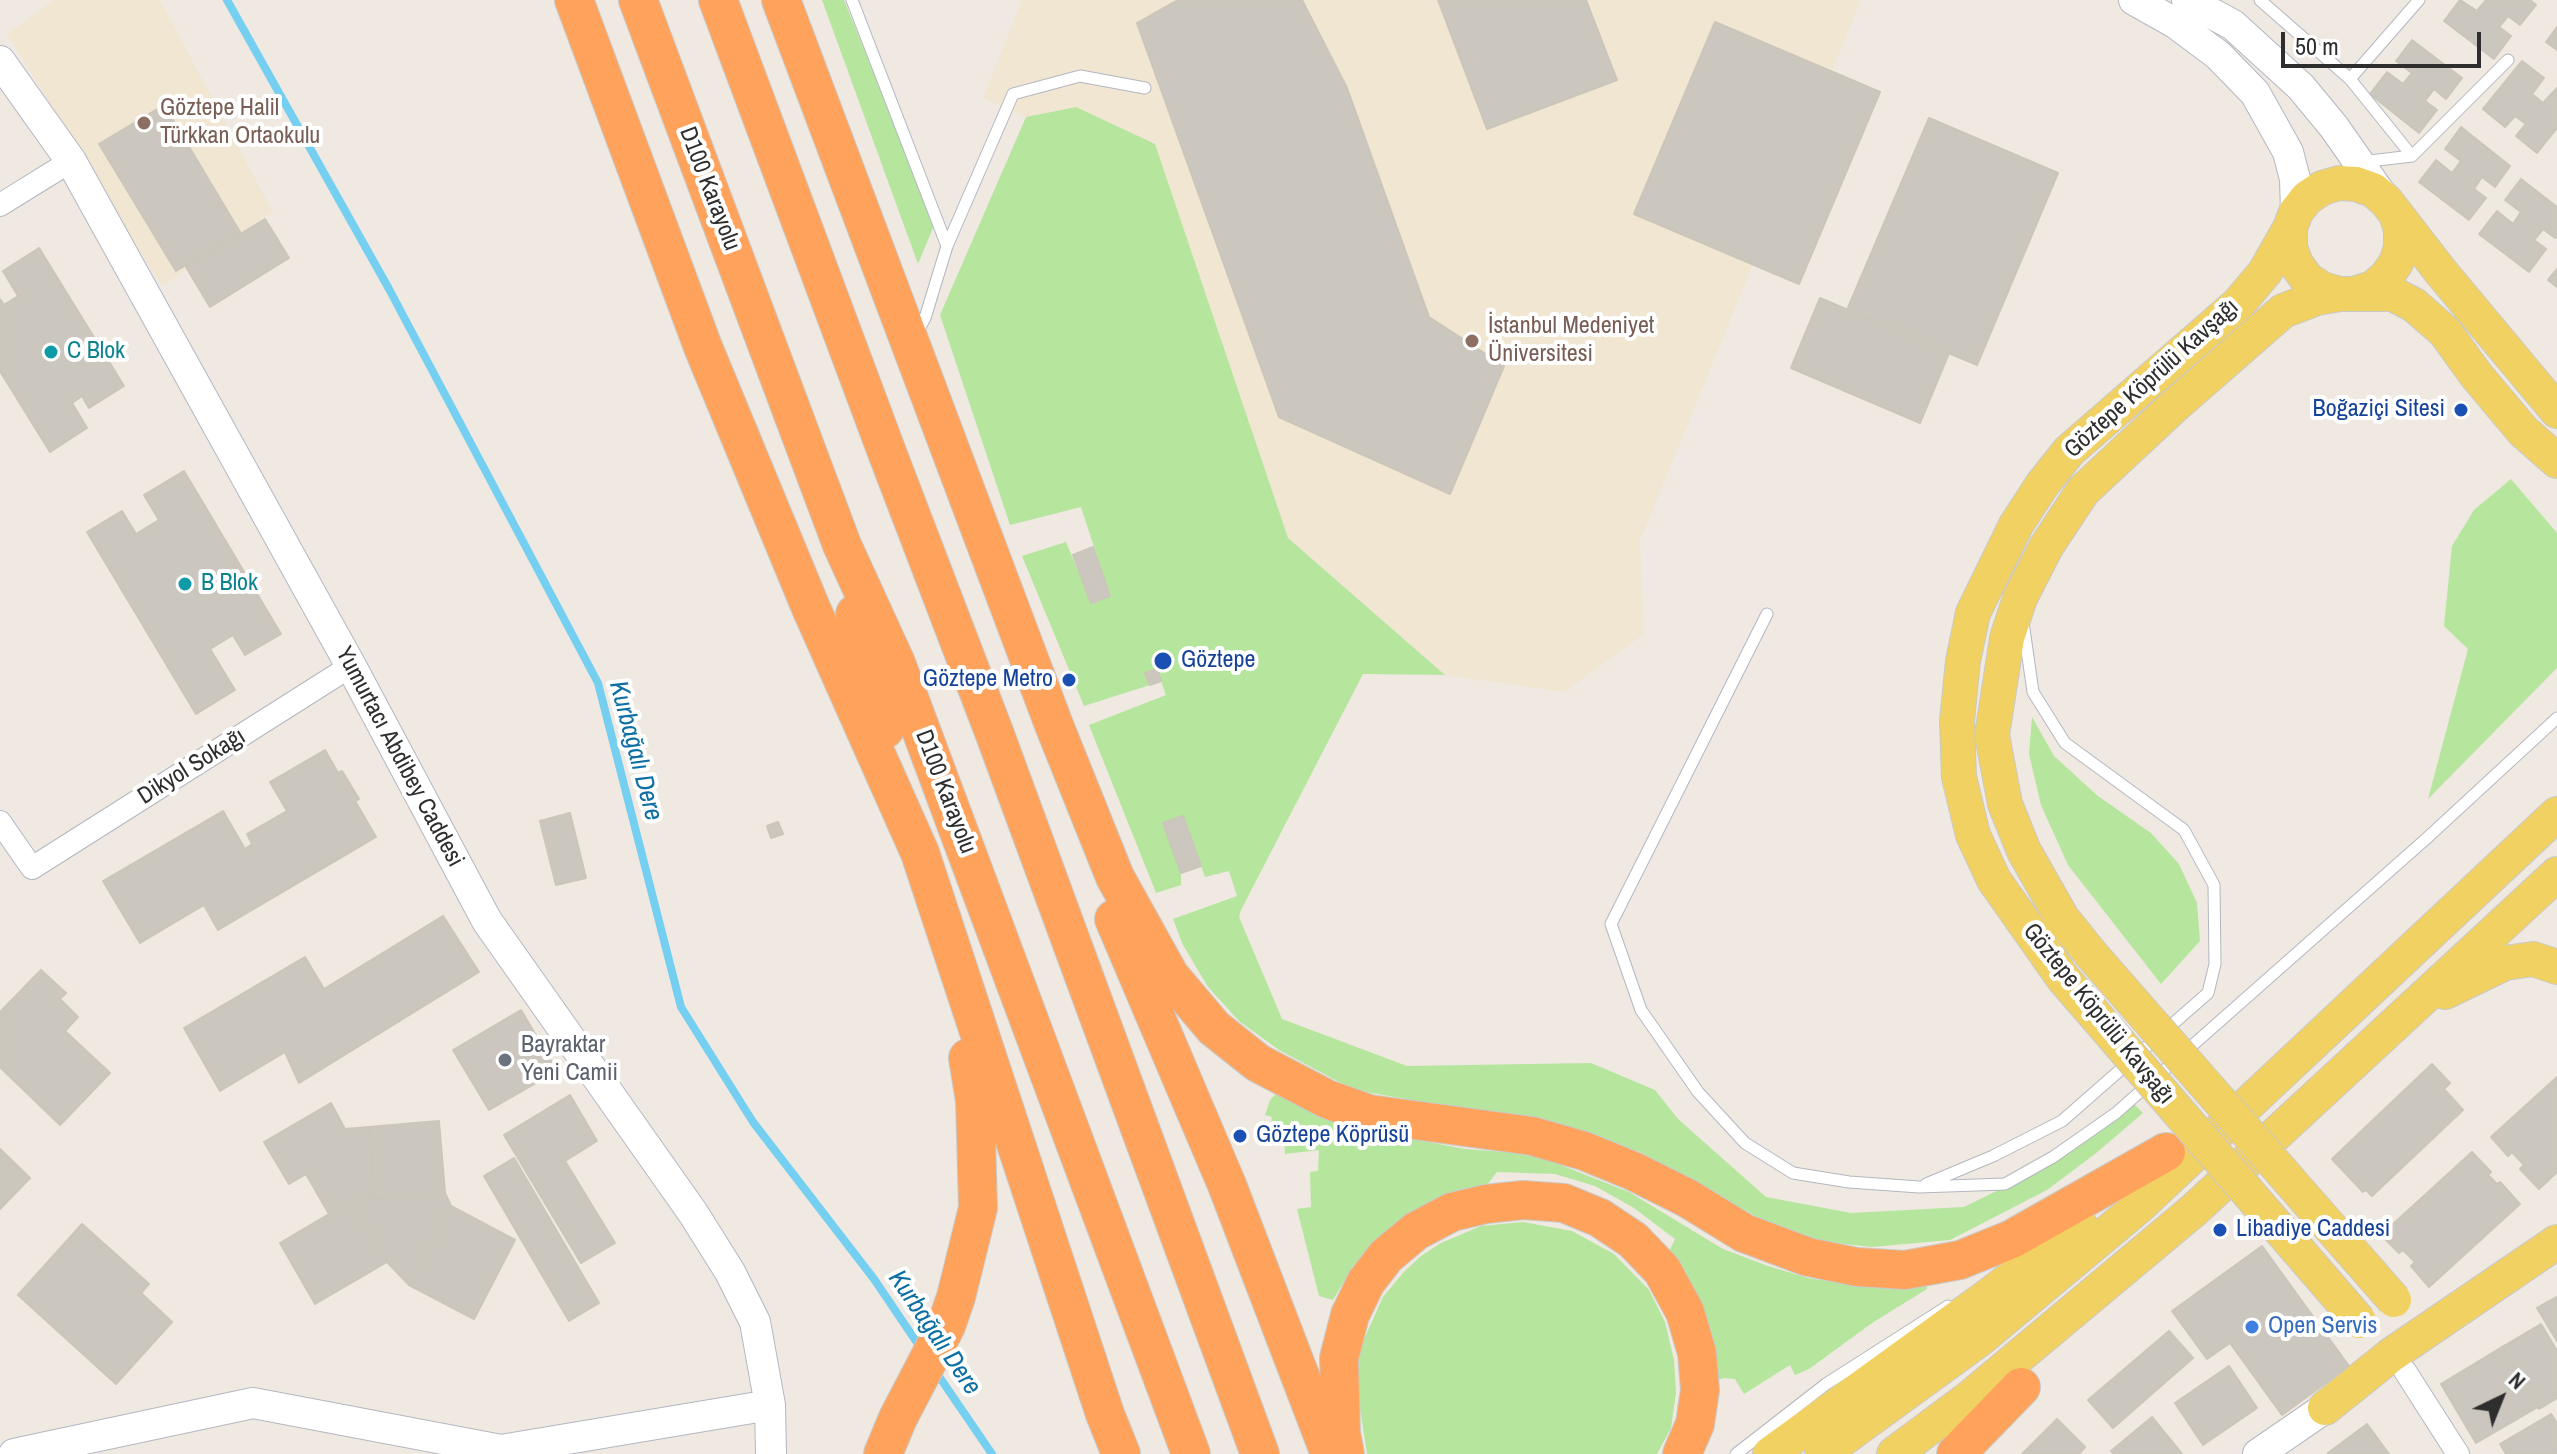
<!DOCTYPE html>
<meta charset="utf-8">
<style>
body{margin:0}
#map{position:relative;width:2557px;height:1454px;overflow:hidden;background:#efe9e1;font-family:"Archivo Narrow",sans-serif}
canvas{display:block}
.north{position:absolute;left:2461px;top:1358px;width:80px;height:80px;-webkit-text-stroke:6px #fff;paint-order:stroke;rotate:43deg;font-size:22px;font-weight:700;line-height:32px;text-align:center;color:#2e2e2e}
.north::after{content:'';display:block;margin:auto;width:28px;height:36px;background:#2e2e2e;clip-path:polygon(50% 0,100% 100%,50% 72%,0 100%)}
.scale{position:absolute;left:2281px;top:32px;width:200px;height:36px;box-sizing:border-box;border:4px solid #2e2e2e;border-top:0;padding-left:10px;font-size:24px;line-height:28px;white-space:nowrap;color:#2e2e2e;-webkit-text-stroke:6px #fff;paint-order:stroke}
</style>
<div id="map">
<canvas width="2557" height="1454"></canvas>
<div class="north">N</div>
<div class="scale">50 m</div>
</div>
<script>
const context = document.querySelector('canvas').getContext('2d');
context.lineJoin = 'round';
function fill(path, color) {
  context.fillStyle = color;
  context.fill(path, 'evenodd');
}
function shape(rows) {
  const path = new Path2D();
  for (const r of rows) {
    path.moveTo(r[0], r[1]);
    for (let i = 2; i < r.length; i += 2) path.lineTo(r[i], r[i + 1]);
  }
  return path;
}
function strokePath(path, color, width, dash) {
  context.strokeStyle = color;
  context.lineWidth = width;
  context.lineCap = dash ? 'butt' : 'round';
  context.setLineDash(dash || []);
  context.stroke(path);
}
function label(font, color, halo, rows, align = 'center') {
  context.font = font + ' "Archivo Narrow",sans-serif';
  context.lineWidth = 8;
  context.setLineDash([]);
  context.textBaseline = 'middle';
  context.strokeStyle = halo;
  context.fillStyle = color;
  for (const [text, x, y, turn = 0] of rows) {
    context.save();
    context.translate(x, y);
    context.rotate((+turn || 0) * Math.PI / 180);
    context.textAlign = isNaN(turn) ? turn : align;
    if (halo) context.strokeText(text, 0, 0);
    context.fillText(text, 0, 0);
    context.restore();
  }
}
fill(shape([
 [54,0,160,0,273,212,162,286,7,34],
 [1022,0,1861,0,1640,541,1644,634,1564,692,1445,675,1288,538,1155,145,1076,107,1026,117,983,98]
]), '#f0e6d1');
fill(shape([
 [822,0,844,0,935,223,918,264],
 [1076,107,1155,144,1288,538,1445,675,1363,674,1241,910,1239,917,1282,1019,1407,1066,1591,1063,1655,1090,1678,1119,1766,1197,1851,1213,1964,1207,2049,1165,2134,1104,2143,1113,2095,1154,2047,1190,1950,1240,1872,1247,1807,1240,1764,1221,1640,1152,1558,1125,1354,1090,1279,1050,1239,1021,1208,987,1183,945,1173,919,1237,896,1229,871,1205,877,1183,816,1163,824,1181,873,1181,885,1156,893,1089,725,1166,695,1157,670,1146,673,1150,685,1084,706,1022,556,1066,542,1091,602,1110,596,1081,507,1010,525,940,315,1026,117],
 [2511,479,2557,533,2557,668,2428,799,2468,649,2444,626,2452,546,2474,510],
 [2032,717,2054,756,2098,796,2151,833,2179,864,2197,903,2200,941,2161,984,2068,865,2041,805,2029,754],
 [1277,1093,1360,1129,1465,1149,1533,1154,1629,1192,1723,1249,1768,1266,1808,1278,1865,1287,1926,1283,1927,1289,1872,1323,1809,1369,1795,1375,1790,1365,1744,1394,1735,1379,1724,1378,1714,1381,1668,1254,1675,1239,1634,1208,1595,1186,1555,1174,1497,1172,1486,1186,1406,1220,1397,1221,1375,1240,1353,1266,1333,1300,1319,1296,1297,1209,1311,1207,1310,1172,1318,1171,1319,1150,1285,1154,1284,1132,1271,1123,1272,1117,1265,1115,1270,1100],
 [1523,1222,1572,1231,1614,1254,1649,1290,1665,1322,1674,1360,1676,1393,1671,1428,1657,1454,1367,1454,1355,1376,1359,1350,1383,1297,1403,1273,1421,1256,1441,1243,1481,1226]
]), '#b6e59e');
strokePath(shape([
 [227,0,389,289,598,683,681,1007,753,1122,874,1279,922,1350],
 [936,1372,992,1454]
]), '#75cff0', 8);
const building = shape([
 [1178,0,1302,0,1347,88,1429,317,1504,366,1450,494,1279,417,1137,23,1178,0],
 [1438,0,1586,0,1617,80,1487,129,1438,0],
 [2460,0,2477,11,2486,0,2530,0,2536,5,2520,25,2508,16,2499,27,2511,36,2494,59,2444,21,2460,0],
 [1715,22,1880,92,1799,284,1634,214,1715,22],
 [2557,27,2557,50,2546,42,2557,27],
 [2412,40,2462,78,2446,99,2434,89,2425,101,2437,110,2419,133,2370,94,2387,72,2403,84,2412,73,2396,61,2412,40],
 [2522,61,2544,78,2532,94,2543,103,2557,88,2557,128,2537,153,2516,136,2526,124,2515,116,2505,127,2483,109,2522,61],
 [164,105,240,232,176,271,99,144,164,105],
 [1929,118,2058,173,1977,365,1847,310,1929,118],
 [2461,127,2510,166,2495,187,2482,177,2474,189,2486,198,2469,220,2419,182,2436,160,2452,173,2461,161,2445,149,2461,127],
 [2521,179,2557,207,2557,236,2555,238,2543,229,2534,240,2546,249,2529,272,2479,234,2497,211,2513,224,2521,212,2505,200,2521,179],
 [265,219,289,258,210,307,186,267,265,219],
 [39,248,124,386,89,408,82,396,72,403,87,428,50,452,0,371,0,299,4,305,18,296,3,271,39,248],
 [2557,269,2557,287,2548,280,2557,269],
 [1820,298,1949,353,1920,423,1791,368,1820,298],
 [184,471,281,634,245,655,233,635,210,649,235,690,196,714,87,532,122,511,136,534,159,520,144,495,184,471],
 [1093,547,1110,596,1091,603,1073,555,1093,547],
 [1157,669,1161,681,1150,685,1145,673,1157,669],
 [325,750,338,773,342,771,359,799,355,801,376,837,218,930,204,905,140,943,103,881,223,811,245,849,252,844,247,834,287,811,270,782,325,750],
 [570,813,586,878,556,885,540,821,570,813],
 [1183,816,1201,866,1181,873,1163,823,1183,816],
 [778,822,783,834,771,838,767,826,778,822],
 [443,916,479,972,299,1083,285,1052,220,1091,184,1028,305,957,324,989,443,916],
 [41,970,66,993,60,999,78,1017,65,1031,110,1073,60,1125,0,1067,0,1012,41,970],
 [521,1010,557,1071,489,1110,453,1050,521,1010],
 [2432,1064,2450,1083,2444,1089,2463,1110,2372,1196,2366,1190,2363,1192,2332,1159,2432,1064],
 [2557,1077,2557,1172,2539,1189,2520,1169,2524,1165,2512,1152,2508,1156,2491,1137,2557,1077],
 [570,1095,597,1141,565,1161,615,1243,581,1263,504,1135,570,1095],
 [331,1103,345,1129,369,1127,375,1199,351,1201,329,1214,306,1174,289,1184,264,1142,331,1103],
 [439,1121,445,1193,375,1199,369,1127,439,1121],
 [0,1149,30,1178,0,1209,0,1149],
 [2472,1152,2491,1172,2488,1175,2497,1184,2500,1182,2520,1204,2429,1287,2411,1266,2415,1262,2403,1250,2399,1253,2381,1235,2472,1152],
 [514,1158,599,1303,569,1321,484,1176,514,1158],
 [445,1193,451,1206,409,1285,387,1262,351,1201,445,1193],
 [351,1201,387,1262,315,1304,280,1243,351,1201],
 [451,1206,515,1240,474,1319,409,1285,451,1206],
 [82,1224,149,1284,141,1293,172,1322,116,1384,18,1295,82,1224],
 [2262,1246,2349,1366,2282,1415,2230,1343,2207,1359,2172,1311,2262,1246],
 [2557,1297,2557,1341,2537,1308,2557,1297],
 [2541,1324,2557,1351,2557,1398,2539,1409,2502,1347,2541,1324],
 [2169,1331,2193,1358,2113,1428,2088,1400,2169,1331],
 [2502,1347,2538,1407,2476,1443,2441,1384,2502,1347],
 [2229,1366,2257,1408,2203,1445,2175,1403,2229,1366],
 [2551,1414,2557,1423,2557,1454,2506,1454,2500,1444,2551,1414],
 [2152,1417,2182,1454,2114,1454,2111,1451,2152,1417],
 [2057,1419,2085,1447,2079,1454,2022,1454,2057,1419],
 [2367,1424,2389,1454,2328,1454,2328,1453,2367,1424]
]);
fill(building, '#cbc7bf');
strokePath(building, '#cbc5ba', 2);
const lane = shape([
 [852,0,947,246],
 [2260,0,2350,79,2412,156],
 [2350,79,2419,0],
 [2361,162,2412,156,2508,60],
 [916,334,925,318,947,246,1013,94,1080,76,1145,88],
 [1767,614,1611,924,1641,1010,1698,1092,1745,1143,1793,1173,1849,1182,1919,1187,2005,1184,2053,1157,2116,1113,2427,838,2557,718],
 [1926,1184,1993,1156,2062,1121,2208,993,2215,964,2214,885,2184,830,2065,743,2033,692,2023,622],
 [1736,1454,1826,1384,1948,1306]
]);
const street = shape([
 [0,205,71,161],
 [0,822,32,868,351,666],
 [2405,1371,2458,1454]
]);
const secondary = shape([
 [2134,0,2175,23,2218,55,2255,93,2288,152,2295,179,2296,212],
 [2187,0,2233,25,2301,87,2334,127,2385,200],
 [0,61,71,161,351,666,487,921,693,1213,730,1272,755,1322,770,1405,771,1454],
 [14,1454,253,1403,501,1450,770,1405],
 [2258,1454,2325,1408]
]);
const primary = shape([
 [2357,293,2373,288,2386,277,2396,263,2401,247,2401,230,2396,214],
 [2557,411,2441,272,2386,201,2373,190,2356,184,2339,183,2322,188,2307,198,2296,212,2290,228,2290,247,2296,264,2307,279,2322,289,2340,294,2393,294,2414,305,2445,332,2476,375,2523,431,2557,461],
 [2091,954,2062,918,2024,851,2005,804,1992,735,2007,638,2020,598,2046,547,2083,491,2172,408,2283,311,2317,298,2340,294],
 [2063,978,1994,880,1973,835,1959,777,1957,721,1963,661,1973,613,2016,525,2042,485,2069,451,2238,304,2265,272,2290,228],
 [2445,992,2505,963,2533,959,2557,967],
 [2325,1408,2391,1355,2557,1242],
 [1770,1454,1992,1293,2080,1225],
 [1822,1454,1980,1339,2137,1208,2557,814],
 [1894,1454,1968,1399,2194,1210,2557,874]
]);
const highway = shape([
 [574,0,703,347,811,608,920,853,1105,1414,1121,1454],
 [638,0,842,545,896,663,1191,1454],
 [718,0,888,455,994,732,1260,1454],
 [781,0,1054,725,1115,877,1170,976,1214,1028,1258,1063,1327,1099,1369,1114,1532,1136,1584,1151,1633,1171,1687,1198,1744,1233,1808,1257,1857,1267,1905,1270,1960,1260,2012,1239,2166,1152],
 [855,614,885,729],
 [1114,919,1227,1185,1330,1454],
 [883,1454,898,1418,946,1326,956,1297,978,1208,975,1101,968,1058],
 [1345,1454,1341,1433,1339,1358,1350,1315,1366,1282,1386,1256,1416,1231,1452,1212,1486,1204,1523,1200,1564,1203,1600,1218,1633,1240,1662,1270,1685,1312,1697,1353,1700,1390,1695,1424,1682,1454],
 [1956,1454,2021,1387]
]);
strokePath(lane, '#b4b7c1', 13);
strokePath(street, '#b4b7c1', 24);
strokePath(secondary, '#b4b7c1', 32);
strokePath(primary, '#c9c9c9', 36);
strokePath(highway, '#c9c9c9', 40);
strokePath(lane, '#fff', 11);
strokePath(street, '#fff', 22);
strokePath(secondary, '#fff', 30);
strokePath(primary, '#f2d163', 34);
strokePath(highway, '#ffa35c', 38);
const primaryBridge = shape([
 [2091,954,2394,1300],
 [2063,978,2359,1321]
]);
strokePath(primaryBridge, '#c9c9c9', 36, []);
strokePath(primaryBridge, '#f2d163', 34);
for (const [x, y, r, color] of [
 [144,123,8,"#8d6e63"],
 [1472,341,8,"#8d6e63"],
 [51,352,8,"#0f9aa8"],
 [2461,410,8,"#1a4fb4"],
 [185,584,8,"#0f9aa8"],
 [1163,661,10,"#1a4fb4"],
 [1069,680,8,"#1a4fb4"],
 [505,1060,8,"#6b7280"],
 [1240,1136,8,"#1a4fb4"],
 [2220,1230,8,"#1a4fb4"],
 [2252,1327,8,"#3f7fe0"]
]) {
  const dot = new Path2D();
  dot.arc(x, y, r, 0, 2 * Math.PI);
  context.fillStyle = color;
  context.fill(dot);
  strokePath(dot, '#fff', 3);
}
label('24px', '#785e54', '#fff', [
 ["Göztepe Halil",160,109],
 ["Türkkan Ortaokulu",160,137],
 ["İstanbul Medeniyet",1488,327],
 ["Üniversitesi",1488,355]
], 'left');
label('24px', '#2e2e2e', '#fff', [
 ["D100 Karayolu",709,189,69],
 ["Göztepe Köprülü Kavşağı",2152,379,-42],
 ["Yumurtacı Abdibey Caddesi",399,757,62],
 ["Dikyol Sokağı",192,767,-32],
 ["D100 Karayolu",945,792,69],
 ["Göztepe Köprülü Kavşağı",2098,1014,51]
]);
label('24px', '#0d838f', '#fff', [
 ["C Blok",67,352],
 ["B Blok",201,584]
], 'left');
label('24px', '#164399', '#fff', [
 ["Boğaziçi Sitesi",2445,410,"right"],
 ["Göztepe",1181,661],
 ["Göztepe Metro",1053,680,"right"],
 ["Göztepe Köprüsü",1256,1136],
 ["Libadiye Caddesi",2236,1230]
], 'left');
label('24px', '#5b616d', '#fff', [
 ["Bayraktar",521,1046],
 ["Yeni Camii",521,1074]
], 'left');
label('24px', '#366cbe', '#fff', [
 ["Open Servis",2268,1327]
], 'left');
label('italic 26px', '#0d6fa3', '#fff', [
 ["Kurbağalı Dere",635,751,75],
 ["Kurbağalı Dere",934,1333,56]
]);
</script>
